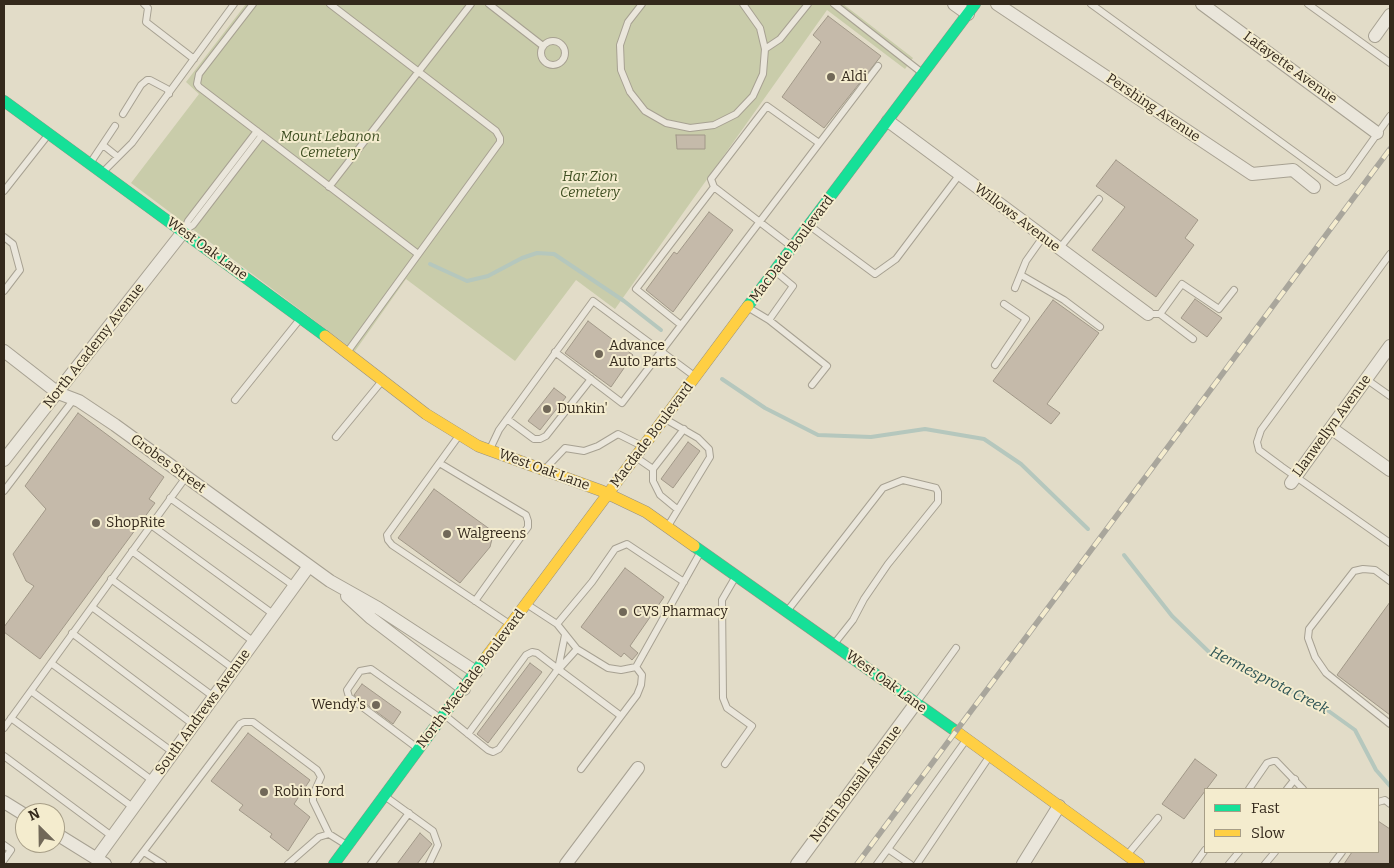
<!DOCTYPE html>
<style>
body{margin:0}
#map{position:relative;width:1394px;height:868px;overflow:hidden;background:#e2dcc8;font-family:Bitter,serif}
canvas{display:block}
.frame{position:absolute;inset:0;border:5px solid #34291c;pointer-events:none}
.legend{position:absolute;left:1204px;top:788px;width:175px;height:65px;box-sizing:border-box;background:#f4ecce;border:1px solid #a79e87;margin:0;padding:6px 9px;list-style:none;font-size:15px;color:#34291c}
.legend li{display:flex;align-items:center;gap:10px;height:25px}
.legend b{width:25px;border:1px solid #a79e87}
.north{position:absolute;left:15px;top:803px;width:50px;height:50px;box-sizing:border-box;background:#f4ecce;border:1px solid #a79e87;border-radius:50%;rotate:337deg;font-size:14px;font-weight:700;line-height:20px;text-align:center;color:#34291c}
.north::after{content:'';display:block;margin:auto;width:18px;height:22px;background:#716858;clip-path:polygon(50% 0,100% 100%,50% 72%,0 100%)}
</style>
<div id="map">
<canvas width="1394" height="868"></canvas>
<div class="frame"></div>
<ul class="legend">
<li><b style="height:6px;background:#16e098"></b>Fast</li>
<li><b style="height:6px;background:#ffcf43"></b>Slow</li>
</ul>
<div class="north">N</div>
</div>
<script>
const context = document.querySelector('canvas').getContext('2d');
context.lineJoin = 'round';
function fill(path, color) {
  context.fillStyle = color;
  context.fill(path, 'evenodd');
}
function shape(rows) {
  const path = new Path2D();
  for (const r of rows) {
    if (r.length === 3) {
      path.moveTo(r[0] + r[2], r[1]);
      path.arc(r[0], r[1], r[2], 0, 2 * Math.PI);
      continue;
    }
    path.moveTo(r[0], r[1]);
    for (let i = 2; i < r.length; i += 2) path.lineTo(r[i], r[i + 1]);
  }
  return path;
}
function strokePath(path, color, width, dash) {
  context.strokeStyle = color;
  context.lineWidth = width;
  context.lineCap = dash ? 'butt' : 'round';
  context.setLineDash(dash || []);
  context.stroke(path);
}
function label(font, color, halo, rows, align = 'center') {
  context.font = font + ' Bitter,serif';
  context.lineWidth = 4;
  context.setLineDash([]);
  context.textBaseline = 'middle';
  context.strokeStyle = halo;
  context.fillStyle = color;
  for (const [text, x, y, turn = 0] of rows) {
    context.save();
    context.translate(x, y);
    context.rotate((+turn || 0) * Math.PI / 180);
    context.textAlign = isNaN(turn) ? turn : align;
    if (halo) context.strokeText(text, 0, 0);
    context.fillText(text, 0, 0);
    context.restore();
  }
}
fill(shape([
 [246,4,843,4,913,58,905,69,827,10,615,309,576,280,515,361,406,279,355,351,131,183,199,94,186,82]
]), '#c9ccaa');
strokePath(shape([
 [430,264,467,281,488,276,522,258,537,253,554,254,624,301,661,330],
 [722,379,765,408,818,435,871,437,925,429,984,439,1021,464,1088,529],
 [1124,555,1172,616,1209,652,1244,671,1316,702,1355,730,1376,770,1390,786]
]), '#b5c7bd', 4);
const building = shape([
 [828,16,881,56,824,128,782,97,821,42,813,35,828,16],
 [676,135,705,135,705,149,677,149,676,135],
 [1116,160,1198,220,1185,238,1194,245,1156,297,1092,250,1125,207,1096,186,1116,160],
 [709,212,733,230,673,312,646,290,674,252,677,254,709,212],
 [1195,299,1222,318,1207,337,1181,318,1195,299],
 [1053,300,1099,333,1047,404,1060,413,1051,424,993,381,1053,300],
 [588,321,633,355,611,387,565,353,588,321],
 [554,388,566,397,540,430,528,421,554,388],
 [78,413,164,477,149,499,155,503,40,659,4,632,4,627,34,586,26,581,13,554,46,509,25,486,78,413],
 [688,442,700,451,673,488,661,479,688,442],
 [434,489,491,530,492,539,490,547,460,583,398,538,434,489],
 [625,568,664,597,630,646,638,653,632,660,624,653,621,657,581,627,625,568],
 [1390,602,1390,715,1337,675,1390,602],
 [530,663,542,672,488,743,477,734,530,663],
 [362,684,401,712,393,724,354,695,362,684],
 [248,733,310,780,294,804,310,817,288,851,270,837,272,834,239,810,243,805,211,781,248,733],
 [1195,759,1217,775,1184,819,1162,804,1195,759],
 [1378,821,1390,829,1390,864,1344,864,1352,852,1378,852,1378,821],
 [420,833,432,844,417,864,397,864,420,833]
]);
fill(building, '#c5baaa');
strokePath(building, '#a19888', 1);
const lane = shape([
 [144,4,148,8,146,22,194,59],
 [253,4,199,74,197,84,199,87,418,254],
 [330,4,496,131,500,138,500,142,348,351],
 [489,4,543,46],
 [642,4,628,22,620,45,621,70,630,92,645,111,666,123,690,128,714,125,736,114,753,96,763,74,765,49,760,28,743,4],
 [834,4,921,72],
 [1091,4,1336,182,1347,176,1390,116],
 [1308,4,1390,63],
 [553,53,12],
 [765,49,780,39,808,4],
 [123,114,141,85,147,80,150,80,167,89,169,94],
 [103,145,118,157],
 [91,162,115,126],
 [103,172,132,143,234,4],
 [329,187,471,4],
 [714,187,711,179,767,106,819,143],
 [4,191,48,135],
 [810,226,875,274,896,259,960,174],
 [184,231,193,225,262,135],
 [184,231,188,221,257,131],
 [4,237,13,244,20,270,4,291],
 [1059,249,1099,199],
 [1390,254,1261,430,1257,442,1259,450,1282,467,1390,543],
 [1021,275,1064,300,1100,327],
 [1015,288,1026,261,1043,237],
 [749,308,769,320,827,366,812,385],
 [1148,314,1160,314,1182,284,1219,309,1234,290],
 [1160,314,1193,339],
 [769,320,793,286,776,272],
 [681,325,636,289,714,187,791,246],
 [555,352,622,403,878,66],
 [995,365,1026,319,1004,304],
 [1366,379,1390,396],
 [235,400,300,319],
 [507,419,534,439,540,439,546,436,591,379],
 [667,420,698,438,709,449,710,457,668,526],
 [336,437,382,381],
 [458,437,387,535,388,540,392,545,508,623],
 [490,449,499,430,593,301,693,375],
 [637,458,653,469],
 [441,464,526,515,528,521,528,527,475,601],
 [546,468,565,448,584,451,598,446,618,434,640,445],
 [4,491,74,399],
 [170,498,294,586],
 [677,509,660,495,653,481,653,469,684,429],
 [151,525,273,614],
 [132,551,254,642],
 [111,579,234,669],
 [1390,581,1375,570,1363,569,1354,571,1309,629,1308,638,1315,657,1326,673,1390,724],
 [528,605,557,624,577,649,608,668,621,670,636,667,700,553],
 [92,607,214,697],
 [788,610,883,488,903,480,936,488,938,492,938,502,888,564,864,599,853,620,834,644],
 [557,624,592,582,615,549,627,544,684,582],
 [72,633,194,725],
 [51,663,174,753],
 [558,669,621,716],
 [558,669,565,635],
 [559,669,577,649],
 [31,691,153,781],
 [917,702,956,648],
 [447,717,488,750,493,752,499,749,558,669,537,653,532,652,526,655,468,734],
 [11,718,134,808],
 [4,728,186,477],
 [416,747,349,697,347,690,360,671,371,669,440,718],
 [4,756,113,837],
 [725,764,752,726,727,708,723,698,722,600,736,576],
 [581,769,637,695,641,685,642,675,636,667],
 [1249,789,1267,763,1273,761,1276,761,1303,789],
 [1287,789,1295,779],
 [386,797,433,831,438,845,429,864],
 [1378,802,1385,800,1390,804],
 [4,845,11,850,4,860],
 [144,852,163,864],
 [1128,854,1158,818],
 [134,864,240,724,244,722,253,722,317,770,321,777,313,795,313,801,329,834,345,844],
 [288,864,319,837,329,834],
 [371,864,409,813],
 [877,864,888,849],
 [910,864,888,849,966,740],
 [917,864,989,757],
 [1195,864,1205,850],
 [1229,864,1239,852],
 [1265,864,1275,852],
 [1333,864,1342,852]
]);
const street = shape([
 [954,4,968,14],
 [997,4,1252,174,1293,170,1314,187],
 [1202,4,1377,133],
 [1375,36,1390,15],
 [888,121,1148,314],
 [4,351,58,393,79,401,115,425,330,581,378,608,476,672],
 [1331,428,1390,470],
 [4,460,183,232],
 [1291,483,1390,346],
 [347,596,371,618,464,689],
 [4,802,25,815],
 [55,833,105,864],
 [96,859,309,566],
 [566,864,638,768],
 [797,864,916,703],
 [1023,864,1059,806]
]);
const fast = shape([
 [4,101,325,336],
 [748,306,975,4],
 [694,546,957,732],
 [334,864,487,656]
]);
const slow = shape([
 [325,336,426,414,478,446,602,491,646,512,694,546],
 [487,656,748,306],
 [957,732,1139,864]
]);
strokePath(lane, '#a7a192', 8);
strokePath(street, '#a7a192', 14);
strokePath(fast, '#969082', 12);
strokePath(slow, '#969082', 12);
strokePath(lane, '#eae6db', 6);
strokePath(street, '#eae6db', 12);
strokePath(fast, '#16e098', 11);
strokePath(slow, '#ffcf43', 11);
const rail = shape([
 [857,864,1390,149]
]);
strokePath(rail, '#a9a69c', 5.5);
strokePath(rail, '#f4ecce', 4, [11]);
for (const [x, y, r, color] of [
 [831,77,5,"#716858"],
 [599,354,5,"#716858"],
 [547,409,5,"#716858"],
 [96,523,5,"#716858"],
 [447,534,5,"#716858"],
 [623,612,5,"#716858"],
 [376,705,5,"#716858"],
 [264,792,5,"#716858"]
]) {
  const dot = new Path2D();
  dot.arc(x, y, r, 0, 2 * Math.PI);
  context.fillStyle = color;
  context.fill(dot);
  strokePath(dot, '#f4ecce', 2);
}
label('14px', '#34291c', '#f4ecce', [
 ["Lafayette Avenue",1290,68,36],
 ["Pershing Avenue",1153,108,34],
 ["Willows Avenue",1017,218,37],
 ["West Oak Lane",207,249,36],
 ["MacDade Boulevard",792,249,-53],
 ["North Academy Avenue",94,346,-52],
 ["Llanwellyn Avenue",1332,426,-54],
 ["Macdade Boulevard",652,435,-53],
 ["Grobes Street",168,464,36],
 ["West Oak Lane",544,470,20],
 ["North Macdade Boulevard",471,679,-53],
 ["West Oak Lane",886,682,36],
 ["South Andrews Avenue",203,712,-54],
 ["North Bonsall Avenue",856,784,-53]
]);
label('14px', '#34291c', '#f4ecce', [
 ["Aldi",841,77],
 ["Advance",609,346],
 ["Auto Parts",609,362],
 ["Dunkin'",557,409],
 ["ShopRite",106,523],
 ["Walgreens",457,534],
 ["CVS Pharmacy",633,612],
 ["Wendy's",366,705,"right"],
 ["Robin Ford",274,792]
], 'left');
label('italic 14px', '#405023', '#f4ecce', [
 ["Mount Lebanon",330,137],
 ["Cemetery",330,153],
 ["Har Zion",590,177],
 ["Cemetery",590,193]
]);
label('italic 15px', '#2b5253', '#f4ecce', [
 ["Hermesprota Creek",1269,681,27]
]);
</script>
